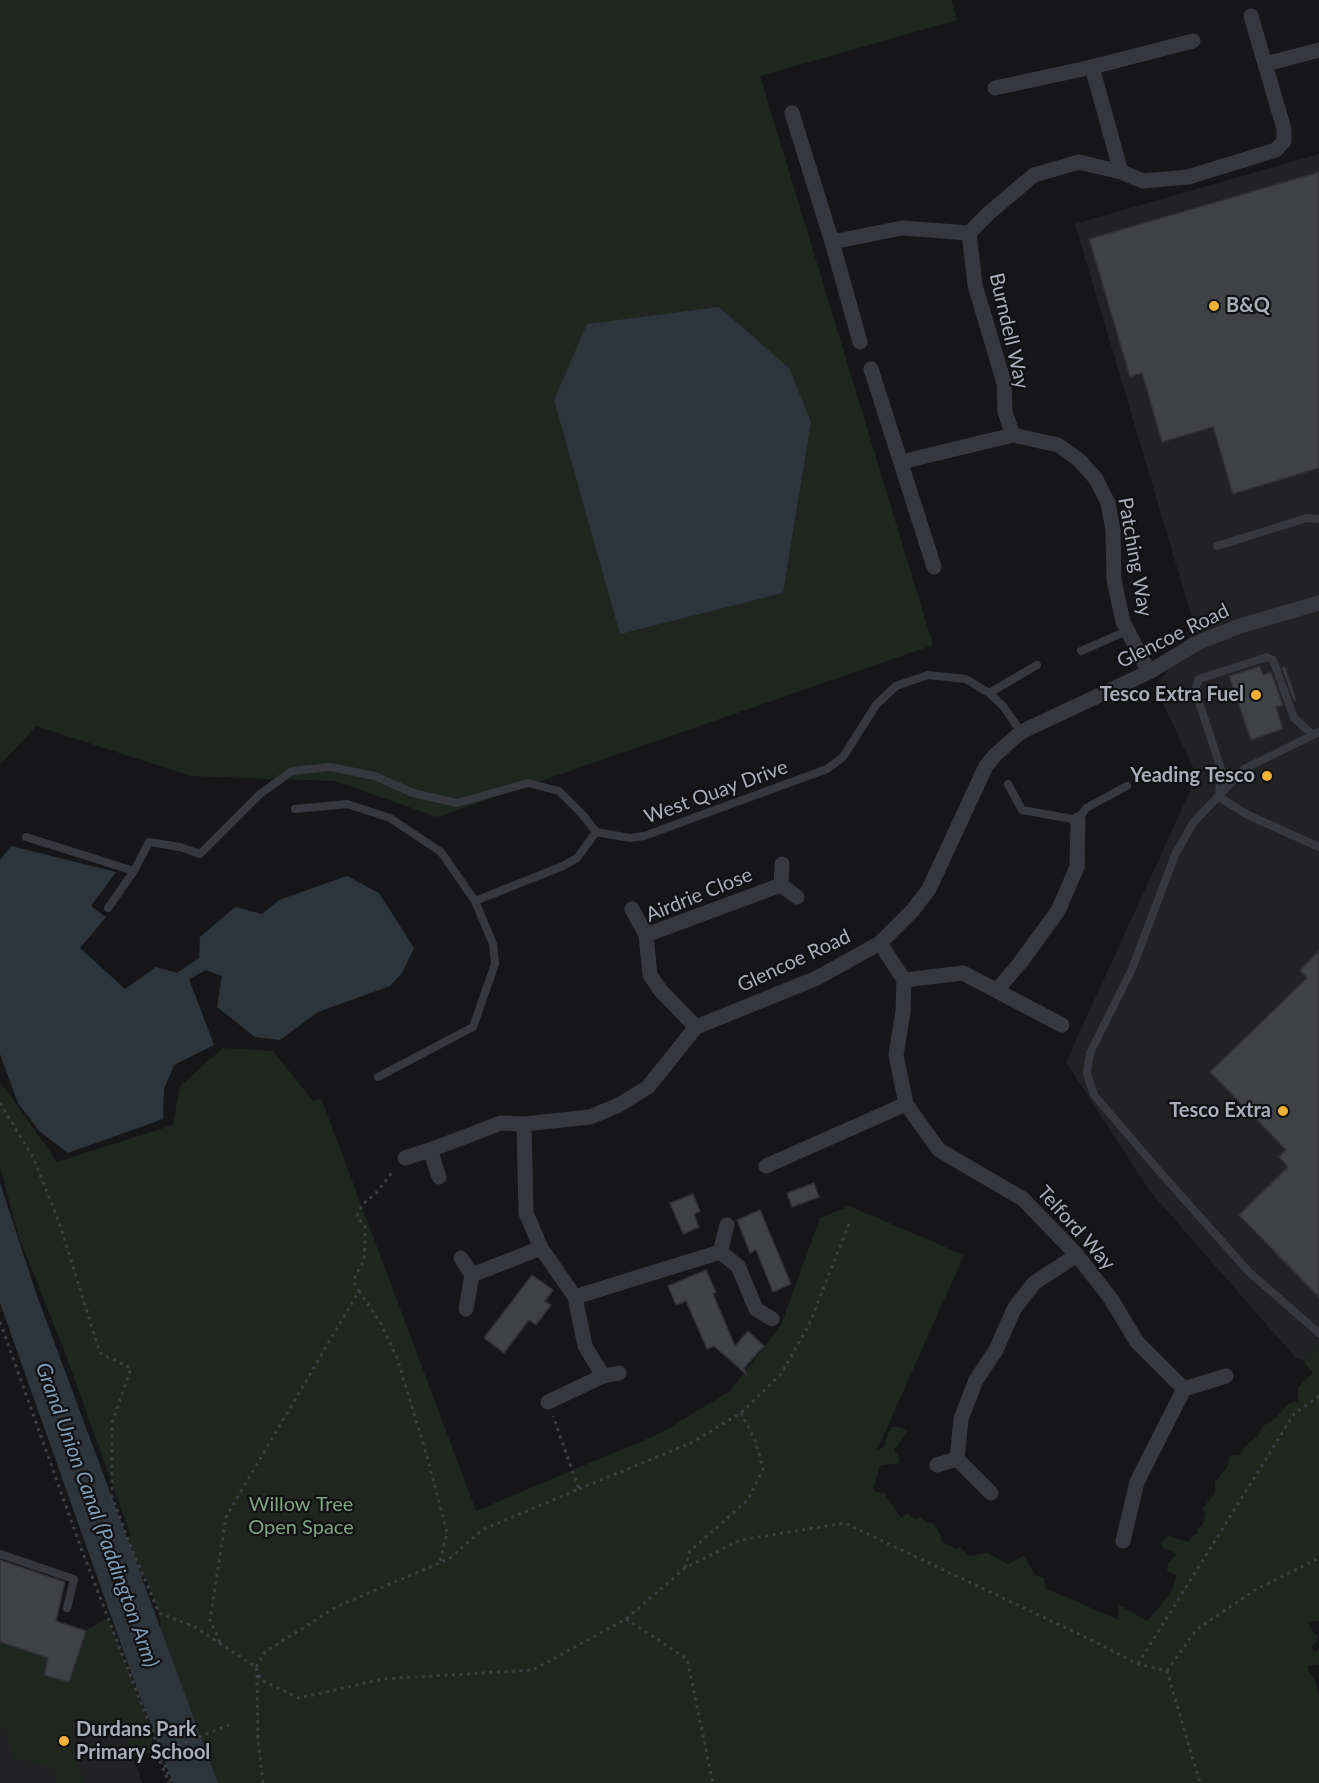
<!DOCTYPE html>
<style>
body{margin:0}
canvas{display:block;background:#161618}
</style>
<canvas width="1319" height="1783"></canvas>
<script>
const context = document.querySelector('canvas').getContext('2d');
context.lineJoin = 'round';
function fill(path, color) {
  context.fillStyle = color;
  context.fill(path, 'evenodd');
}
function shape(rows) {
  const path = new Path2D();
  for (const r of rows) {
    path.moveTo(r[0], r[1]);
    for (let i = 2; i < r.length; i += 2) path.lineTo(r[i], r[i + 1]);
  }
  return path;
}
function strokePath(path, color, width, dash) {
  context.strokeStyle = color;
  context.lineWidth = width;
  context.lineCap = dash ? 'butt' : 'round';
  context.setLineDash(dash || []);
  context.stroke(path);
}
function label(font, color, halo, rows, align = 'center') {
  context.font = font + ' Lato,sans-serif';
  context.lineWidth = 4.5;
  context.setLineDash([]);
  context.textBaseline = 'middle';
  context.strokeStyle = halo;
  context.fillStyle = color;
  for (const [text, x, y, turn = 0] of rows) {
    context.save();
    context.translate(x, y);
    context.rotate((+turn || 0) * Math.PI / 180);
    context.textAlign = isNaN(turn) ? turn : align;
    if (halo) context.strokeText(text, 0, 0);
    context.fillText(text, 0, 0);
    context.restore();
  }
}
fill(shape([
 [1319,154,1319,1364,1296,1358,1149,1190,1066,1062,1197,776,1156,688,1195,628,1075,224],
 [0,1711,123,1726,142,1783,0,1783]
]), '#222225');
fill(shape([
 [0,0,951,0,957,20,760,76,933,645,437,817,335,781,191,776,36,726,0,765],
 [223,1048,273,1051,313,1101,321,1098,476,1511,661,1433,730,1391,781,1325,820,1218,849,1206,964,1255,877,1450,886,1446,885,1440,892,1427,900,1427,908,1431,894,1450,898,1456,899,1463,880,1466,873,1488,876,1492,884,1493,901,1518,907,1513,915,1519,921,1517,926,1522,933,1523,941,1536,942,1542,956,1549,960,1547,970,1556,987,1553,1008,1564,1024,1556,1035,1575,1044,1578,1045,1588,1119,1620,1118,1604,1147,1621,1170,1595,1177,1576,1167,1570,1168,1564,1176,1554,1162,1547,1161,1542,1168,1536,1188,1542,1192,1536,1198,1533,1197,1528,1202,1526,1206,1514,1202,1509,1215,1493,1215,1482,1228,1466,1230,1456,1240,1455,1244,1447,1257,1437,1263,1426,1276,1418,1289,1403,1298,1401,1298,1387,1313,1373,1304,1362,1319,1346,1319,1621,1308,1622,1312,1631,1318,1636,1316,1643,1311,1646,1314,1652,1319,1649,1319,1665,1308,1666,1308,1671,1316,1682,1319,1699,1319,1783,218,1783,161,1632,160,1617,146,1578,140,1576,128,1541,130,1533,67,1358,18,1234,0,1166,0,1084,2,1084,57,1162,173,1125,180,1086],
 [105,1619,110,1623,149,1722,154,1752,133,1757,123,1726,70,1720,75,1758,84,1783,59,1783,53,1768,13,1758,6,1729,0,1728,0,1642,48,1658,44,1675,69,1682,86,1631]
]), '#1e261f');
fill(shape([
 [719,307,789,368,811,422,783,593,620,634,554,400,587,324],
 [11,846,116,872,91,906,106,917,80,948,125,989,156,967,177,973,199,958,200,937,235,907,262,914,279,900,347,876,379,893,414,948,402,973,390,986,318,1012,280,1040,255,1037,217,1007,222,976,206,970,189,979,214,1045,174,1065,164,1089,163,1119,68,1153,39,1131,18,1103,0,1054,0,860],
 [0,1183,36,1293,218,1783,173,1783,133,1678,0,1303]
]), '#2c353c');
const building = shape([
 [1319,172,1319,468,1233,494,1213,427,1162,442,1142,373,1130,377,1089,239,1319,172],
 [1260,666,1263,675,1271,672,1283,705,1276,707,1283,729,1251,740,1229,676,1260,666],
 [1285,667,1296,700,1294,701,1282,668,1285,667],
 [1319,951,1319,1297,1239,1215,1288,1167,1279,1157,1286,1150,1210,1072,1307,978,1300,970,1319,951],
 [814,1183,819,1197,792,1207,787,1193,814,1183],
 [693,1194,700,1211,694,1214,699,1227,683,1234,670,1203,693,1194],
 [760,1210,791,1284,773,1292,756,1250,750,1253,737,1220,760,1210],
 [706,1270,716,1292,713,1294,735,1346,748,1331,764,1346,744,1368,747,1375,714,1346,707,1349,686,1301,676,1305,668,1286,706,1270],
 [532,1275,553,1290,545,1301,551,1305,536,1325,529,1320,504,1353,484,1338,532,1275],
 [0,1560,65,1582,56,1621,86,1631,69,1682,44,1675,48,1658,0,1642,0,1560]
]);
fill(building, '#404145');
strokePath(building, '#303034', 1.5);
strokePath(shape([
 [0,1103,34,1159,60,1225,100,1353,131,1368,112,1423,112,1496,127,1537,159,1613,195,1627,256,1667,257,1673,263,1681,299,1698,383,1679,533,1670,626,1619,685,1568,740,1540,845,1523,1087,1638,1138,1664,1167,1671,1200,1783],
 [359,1291,380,1322,397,1358,427,1456,447,1533,440,1562],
 [0,1322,81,1548,172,1783],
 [579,1489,691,1443,741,1413,781,1374,808,1327,849,1224],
 [685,1568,690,1551,748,1500,763,1469,755,1440,741,1413],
 [626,1619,687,1659,713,1783],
 [220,1642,210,1620,226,1517,359,1291,353,1281,364,1260,365,1242,365,1227,357,1216,362,1205,377,1192,394,1170],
 [1138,1664,1294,1414,1319,1396],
 [256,1667,265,1652,338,1606,449,1559,482,1530,579,1489,553,1416],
 [1167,1671,1196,1630,1255,1590,1319,1558],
 [257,1675,258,1742,263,1783],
 [157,1754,169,1783]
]), '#3d3f44', 3, [3, 4.5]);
strokePath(shape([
 [1217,546,1307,518,1319,519],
 [1081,651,1127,631],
 [989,693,1037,665],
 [1319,732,1244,769,1193,823,1175,855,1132,969,1090,1053,1087,1073,1094,1095,1160,1172,1249,1272,1319,1333],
 [1008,784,1022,810,1078,820,1086,808,1127,786],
 [1219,797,1221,769,1195,690,1199,679,1267,657,1273,660,1294,718,1313,735],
 [1219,797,1248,815,1319,847],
 [295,809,347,804,390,818,441,852,475,901,493,944,495,964,473,1027,378,1077],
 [26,837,134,871,149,842,180,847,200,854,260,794,292,771,330,767,375,776,413,793,457,803,528,783,559,791,583,815,596,832,630,838,644,836,827,769,843,757,876,705,896,686,928,675,966,679,989,693,1003,706,1021,732],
 [475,901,563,866,577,858,596,832],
 [108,908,134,871],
 [0,1554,74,1579,67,1608]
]), '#37383d', 8);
strokePath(shape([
 [1266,64,1319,50],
 [995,88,1092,67],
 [792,113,832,242,860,342],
 [1121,172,1092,67,1193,41],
 [832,242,902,228,969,233],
 [871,369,934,567],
 [1013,435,1005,412,1004,383,975,285,969,233,990,212,1034,175,1079,162,1121,172,1143,181,1188,177,1276,150,1284,141,1284,129,1251,16],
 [901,462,1013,435,1058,445,1079,460,1096,479,1108,503,1113,530,1114,580,1123,622,1149,672],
 [781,885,782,864],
 [632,909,646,935],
 [880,943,904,980,903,1012,896,1055,906,1104,939,1150,1023,1199,1077,1255,1111,1299,1137,1342,1184,1389,1226,1376],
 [904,980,963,973,1062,1025],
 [997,990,1020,963,1058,911,1077,867,1078,820],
 [696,1027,661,991,650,975,646,935,781,885,797,897],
 [524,1124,526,1213,541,1248,575,1297,585,1346,603,1376,548,1402],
 [405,1158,430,1150],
 [766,1166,906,1104],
 [439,1177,430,1150,501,1123,524,1124,590,1117,619,1105,648,1087,696,1027,817,978,880,943,913,910,929,889,986,766,995,755,1021,732,1149,672,1197,643,1240,626,1319,603],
 [720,1252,727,1225],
 [461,1258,472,1275],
 [575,1297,720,1252,738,1266,756,1309,772,1319],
 [466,1309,472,1275,541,1248],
 [603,1376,619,1373],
 [937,1465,957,1459],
 [991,1493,957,1459,961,1419,976,1380,996,1350,1014,1309,1034,1283,1077,1255],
 [1123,1541,1137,1482,1184,1389]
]), '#37383d', 15);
strokePath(shape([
 [157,1754,229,1725]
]), '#3d3f44', 3, [3, 4.5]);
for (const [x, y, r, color] of [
 [1214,306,6,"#f2b134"],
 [1256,695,6,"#f2b134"],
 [1267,776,6,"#f2b134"],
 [1283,1111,6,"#f2b134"],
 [64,1741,6,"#f2b134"]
]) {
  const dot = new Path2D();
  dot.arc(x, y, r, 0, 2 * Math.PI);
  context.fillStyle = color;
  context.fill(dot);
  strokePath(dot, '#111113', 2);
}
label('bold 20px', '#a8adb8', '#111113', [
 ["B&Q",1226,306,"left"],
 ["Tesco Extra Fuel",1244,695],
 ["Yeading Tesco",1255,776],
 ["Tesco Extra",1271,1111],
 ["Durdans Park",76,1730,"left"],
 ["Primary School",76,1753,"left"]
], 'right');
label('20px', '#a8adb8', '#111113', [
 ["Burndell Way",1009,331,77],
 ["Patching Way",1135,557,80],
 ["Glencoe Road",1173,636,-26],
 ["West Quay Drive",716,792,-20],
 ["Airdrie Close",699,895,-22],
 ["Glencoe Road",794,961,-25],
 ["Telford Way",1076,1228,48]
]);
label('20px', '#7fa381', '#111113', [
 ["Willow Tree",301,1505],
 ["Open Space",301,1528]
]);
label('italic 21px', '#7f9bb3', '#111113', [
 ["Grand Union Canal (Paddington Arm)",97,1515,70]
]);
</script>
